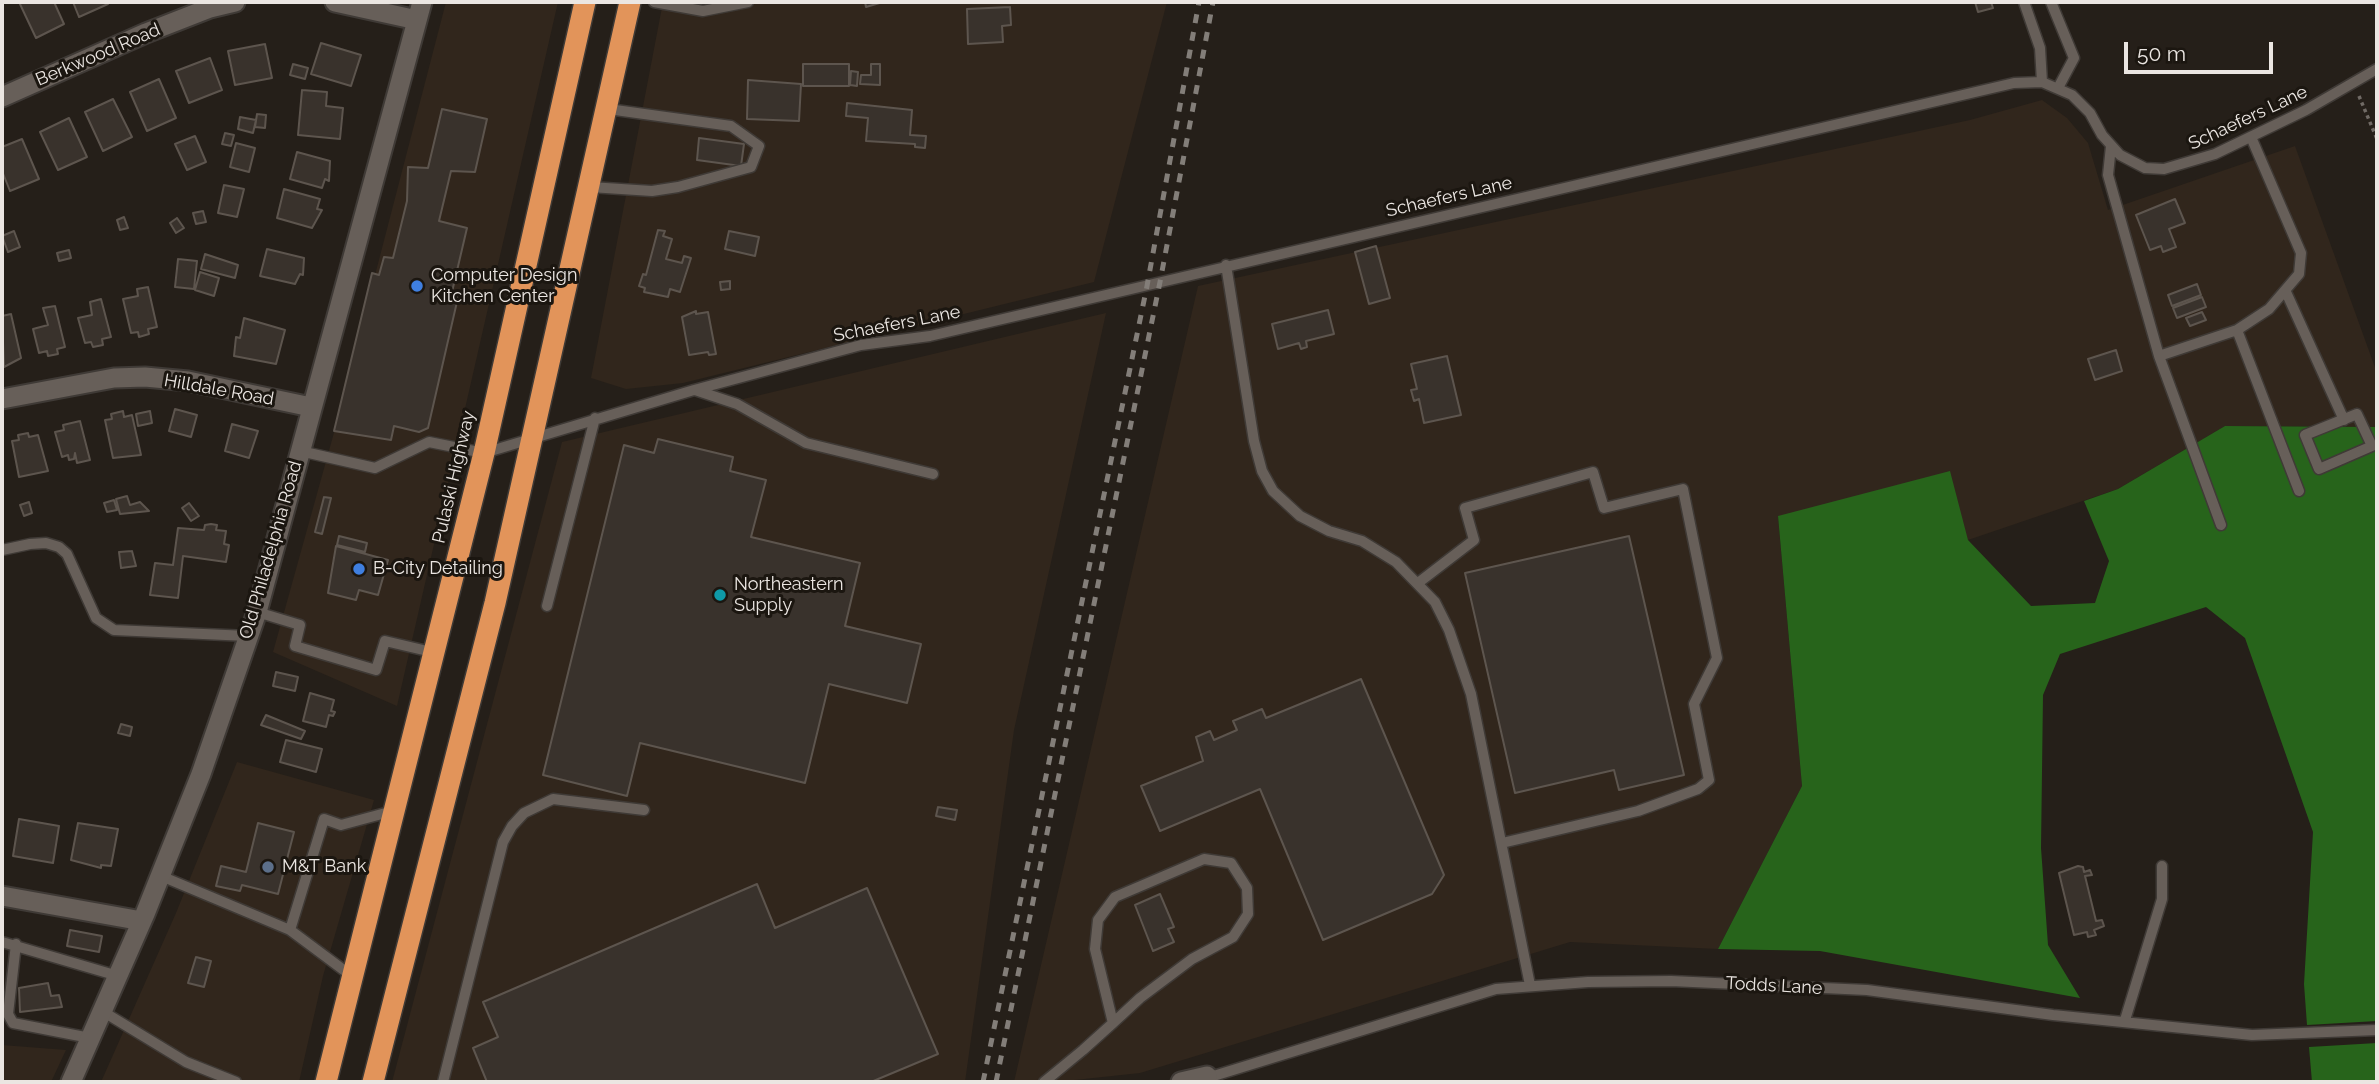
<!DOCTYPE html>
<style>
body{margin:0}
#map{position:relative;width:2379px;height:1084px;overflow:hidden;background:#251f19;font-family:Raleway,sans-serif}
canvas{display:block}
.frame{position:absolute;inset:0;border:4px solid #ebe6e2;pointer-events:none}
.scale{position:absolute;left:2124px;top:42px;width:149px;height:32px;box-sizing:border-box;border:4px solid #ebe6e2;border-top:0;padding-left:9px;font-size:21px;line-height:24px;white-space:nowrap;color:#ebe6e2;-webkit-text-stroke:5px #1b1610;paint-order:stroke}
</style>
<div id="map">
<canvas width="2379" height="1084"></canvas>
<div class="frame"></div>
<div class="scale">50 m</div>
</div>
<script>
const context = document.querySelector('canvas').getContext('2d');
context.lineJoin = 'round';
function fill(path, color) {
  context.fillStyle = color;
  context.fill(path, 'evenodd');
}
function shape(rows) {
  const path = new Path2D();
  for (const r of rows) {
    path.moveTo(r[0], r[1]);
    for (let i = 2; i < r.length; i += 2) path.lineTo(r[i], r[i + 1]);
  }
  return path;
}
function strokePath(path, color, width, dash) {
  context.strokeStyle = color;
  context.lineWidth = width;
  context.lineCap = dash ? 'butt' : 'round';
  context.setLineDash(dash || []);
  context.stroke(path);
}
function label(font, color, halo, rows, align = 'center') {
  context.font = font + ' Raleway,sans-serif';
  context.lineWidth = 6;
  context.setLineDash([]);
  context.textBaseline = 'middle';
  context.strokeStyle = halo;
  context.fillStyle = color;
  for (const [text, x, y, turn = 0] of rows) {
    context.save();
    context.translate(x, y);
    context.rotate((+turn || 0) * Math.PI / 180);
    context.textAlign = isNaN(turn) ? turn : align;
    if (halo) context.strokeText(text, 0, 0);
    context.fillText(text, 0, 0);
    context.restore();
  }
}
fill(shape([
 [446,2,558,2,397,706,273,652,335,429],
 [663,2,1167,2,1094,282,683,383,626,389,591,378],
 [2042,100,2067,118,2088,143,2108,210,2295,146,2377,373,2377,427,2225,426,2118,489,1968,540,1778,516,1802,786,1718,949,1570,942,1140,1073,1056,1082,1014,1082,1198,286,1970,120],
 [1106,313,1014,730,965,1082,392,1082,562,442],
 [237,762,374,800,323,976,299,1082,101,1082,176,913],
 [2,1045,66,1050,51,1082,2,1082]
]), '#31261c');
fill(shape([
 [2225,426,2377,427,2377,1021,2307,1025,2304,984,2313,832,2245,638,2206,607,2060,654,2043,695,2041,848,2048,945,2080,998,1820,951,1718,949,1802,786,1778,516,1950,471,1968,540,2031,606,2095,603,2109,561,2084,501,2118,489],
 [2377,1043,2377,1082,2312,1082,2309,1047]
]), '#27641b');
const building = shape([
 [19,2,54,2,64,24,36,38,19,2],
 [73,2,107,2,108,4,79,17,73,2],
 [865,2,883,2,866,7,865,2],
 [1975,2,1991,2,1993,8,1978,12,1975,2],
 [1010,7,1011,25,1002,26,1003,42,968,44,967,9,1010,7],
 [321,43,361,55,351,86,311,74,321,43],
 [265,44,272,78,235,85,228,51,265,44],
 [210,58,222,90,189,103,176,71,210,58],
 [293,64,308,68,305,79,290,75,293,64],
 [803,64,849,64,849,86,803,86,803,64],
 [871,64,880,64,880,85,860,84,861,75,871,75,871,64],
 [851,71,858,72,857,86,850,85,851,71],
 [159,79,176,118,147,131,130,92,159,79],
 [748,80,801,84,799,121,747,119,748,80],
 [302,90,327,92,326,106,343,108,340,139,298,135,302,90],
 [113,99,132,137,103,151,85,112,113,99],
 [847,103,912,110,910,135,926,136,925,148,915,147,915,144,866,141,868,118,846,116,847,103],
 [442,109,487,119,475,172,451,171,439,221,467,228,452,292,459,293,428,428,419,432,394,426,391,440,334,431,372,273,379,275,384,257,393,258,407,201,408,167,428,168,442,109],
 [257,114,266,115,265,128,255,127,257,114],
 [240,117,256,120,253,133,238,129,240,117],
 [69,118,87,157,58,170,40,132,69,118],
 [225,133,234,135,231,146,222,144,225,133],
 [195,136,206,162,187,170,175,144,195,136],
 [699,138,744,144,741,166,697,160,699,138],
 [22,139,39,179,10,191,2,171,2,147,22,139],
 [236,143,255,148,249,172,230,167,236,143],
 [297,152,330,161,329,181,325,179,322,188,290,179,297,152],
 [224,185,244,189,237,217,218,213,224,185],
 [284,189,320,199,317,209,322,210,312,228,277,218,284,189],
 [2175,199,2185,223,2169,229,2176,247,2163,252,2161,246,2150,250,2136,215,2175,199],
 [203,211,206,222,196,224,193,213,203,211],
 [124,217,128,228,120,230,117,220,124,217],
 [177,218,184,228,176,233,170,223,177,218],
 [658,230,665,231,663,236,672,239,666,259,682,263,684,256,691,258,680,292,670,289,668,297,644,292,645,288,639,286,643,274,646,275,658,230],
 [14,231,20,247,8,252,2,236,14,231],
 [729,231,759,237,755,256,725,249,729,231],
 [1376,246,1390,298,1369,304,1355,252,1376,246],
 [267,249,304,258,303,275,300,274,295,284,260,276,267,249],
 [69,250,71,258,59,261,57,253,69,250],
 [205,254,238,265,235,278,201,269,205,254],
 [178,259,197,261,194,289,175,287,178,259],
 [200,272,219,278,214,296,195,290,200,272],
 [730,281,730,289,721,290,720,282,730,281],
 [2197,284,2201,295,2172,306,2168,295,2197,284],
 [148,287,157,327,148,329,149,334,139,337,138,332,131,333,123,299,138,296,137,289,148,287],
 [2202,297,2206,307,2177,318,2173,308,2202,297],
 [101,299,111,337,102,339,103,345,93,347,91,342,85,343,78,318,92,315,90,302,101,299],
 [55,306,65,347,57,349,58,354,48,356,47,351,39,353,33,329,48,325,43,308,55,306],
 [1328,310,1334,334,1306,341,1307,347,1301,349,1299,343,1278,349,1272,324,1328,310],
 [696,311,696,314,708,312,716,354,709,355,708,352,689,355,682,317,696,311],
 [2202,312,2206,320,2190,326,2186,318,2202,312],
 [11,314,21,358,4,367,2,316,11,314],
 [244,318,285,330,276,364,234,356,236,337,240,338,244,318],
 [2116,350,2122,371,2095,380,2088,359,2116,350],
 [1447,356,1461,415,1424,423,1419,399,1414,401,1411,390,1417,389,1411,364,1447,356],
 [175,409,197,415,191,437,169,431,175,409],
 [123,411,124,417,132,415,141,455,113,458,105,420,112,419,111,414,123,411],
 [150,411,152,423,138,426,136,414,150,411],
 [80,421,90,460,77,463,75,453,74,459,69,460,68,455,62,457,55,432,64,430,63,425,80,421],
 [232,424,258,431,249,458,225,451,232,424],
 [28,433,29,437,38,435,48,471,19,477,12,441,19,440,18,435,28,433],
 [658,439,733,457,730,471,766,480,751,537,860,563,845,626,921,644,907,703,829,684,805,783,640,743,627,796,543,775,624,445,654,453,658,439],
 [127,496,130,505,140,502,149,511,120,514,116,499,127,496],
 [324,497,331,498,322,534,315,532,324,497],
 [114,500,117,510,107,512,104,503,114,500],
 [29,502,32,513,24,516,20,505,29,502],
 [189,503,199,516,191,521,182,508,189,503],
 [211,524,217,525,216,530,226,531,224,544,229,545,226,562,183,556,178,598,150,595,155,563,173,565,178,528,204,530,205,525,211,524],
 [339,536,367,543,365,552,337,545,339,536],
 [1629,536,1684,775,1619,790,1614,770,1515,793,1465,573,1629,536],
 [336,546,388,560,378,595,359,590,356,600,328,593,336,546],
 [132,551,136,566,121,568,119,552,132,551],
 [276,672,298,677,295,691,273,686,276,672],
 [1361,679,1444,875,1432,894,1323,940,1260,789,1160,831,1141,786,1203,761,1196,737,1210,731,1214,740,1237,730,1233,721,1262,709,1266,718,1361,679],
 [310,693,334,700,331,711,335,712,333,716,329,715,326,727,303,721,310,693],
 [266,715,305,731,301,739,261,725,266,715],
 [121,724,132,727,130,736,118,733,121,724],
 [286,740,322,749,316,772,280,762,286,740],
 [938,807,957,810,955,820,936,816,938,807],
 [19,819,59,826,53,863,13,856,19,819],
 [78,823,118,829,111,866,101,865,101,868,71,860,78,823],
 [258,823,294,832,278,894,242,885,240,891,216,886,221,866,246,872,258,823],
 [2078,866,2083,867,2084,872,2090,870,2092,875,2085,876,2096,921,2102,920,2104,926,2094,930,2096,935,2088,937,2087,932,2074,935,2059,873,2078,866],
 [757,884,775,928,867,888,938,1054,871,1082,487,1082,473,1048,498,1037,483,1002,757,884],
 [1160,894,1174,927,1168,929,1174,942,1153,951,1135,905,1160,894],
 [70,930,102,936,99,952,67,946,70,930],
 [196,957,211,961,204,987,188,983,196,957],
 [48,983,51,996,59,995,62,1007,20,1012,19,988,48,983]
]);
fill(building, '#39322c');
strokePath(building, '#5d554e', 2);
const lane = shape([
 [654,2,703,11,748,2],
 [2024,2,2040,48,2042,82],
 [2051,2,2074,58,2058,88],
 [2111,146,2108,175,2159,356,2237,330,2269,309,2299,274,2301,253,2251,137],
 [590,187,652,191,678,187,751,167,759,146,731,126,608,109],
 [1226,265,1254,441,1262,471,1273,491,1300,516,1329,531,1362,541,1396,562,1435,602,1449,630,1471,694,1530,985],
 [2286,292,2344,420],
 [2237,330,2299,491],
 [2159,356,2221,525],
 [695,390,737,404,806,443,933,474],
 [2357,414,2372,446,2319,469,2305,435,2357,414],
 [300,451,375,468,429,442,484,453,694,390,861,345,930,336,2014,83,2042,82,2072,95,2090,113,2102,135,2120,155,2145,168,2164,169,2215,154,2306,110,2377,69],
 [2,550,30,544,46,543,59,547,67,554,96,618,114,630,248,636],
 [1418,583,1474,540,1465,508,1593,472,1604,508,1683,489,1717,658,1694,704,1709,780,1698,789,1638,811,1502,843],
 [547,606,595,418],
 [257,612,300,625,295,646,376,670,385,641,436,653],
 [161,876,290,930,353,977],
 [290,930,324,819,341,825,393,811],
 [2,942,118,976],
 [16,944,8,1014,13,1023,90,1038],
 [102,1011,186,1062,236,1082],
 [2125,1020,2162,899,2162,866],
 [1207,1078,1496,989,1588,982,1671,981,1867,990,2053,1015,2252,1035,2377,1030],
 [443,1082,503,842,512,826,524,813,553,799,644,810],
 [1044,1082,1083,1050,1113,1023,1140,998,1192,959,1233,937,1248,914,1247,888,1231,863,1204,859,1115,897,1098,920,1095,949,1113,1023]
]);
const street = shape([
 [335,2,417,20],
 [2,97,146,33,210,8,235,2],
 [2,399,114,378,145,377,188,381,311,407],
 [2,896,142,921],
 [71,1082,145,914,201,774,257,612,422,2],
 [1181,1082,1207,1076]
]);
const highway = shape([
 [326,1082,484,453,585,2],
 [373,1082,495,603,630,2]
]);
strokePath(lane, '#3f3a36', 13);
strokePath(street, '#3f3a36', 23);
strokePath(highway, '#3f3a36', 24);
strokePath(shape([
 [2359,96,2377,139]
]), '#706a65', 3.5, [3.5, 3.5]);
strokePath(lane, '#675f59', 10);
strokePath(street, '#675f59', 19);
strokePath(highway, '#e2945a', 21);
strokePath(shape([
 [983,1082,1147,286,1199,2],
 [996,1082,1160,282,1213,2]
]), '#837e79', 5, [9, 9]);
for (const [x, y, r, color] of [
 [417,286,7,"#3f7fe0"],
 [359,569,7,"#3f7fe0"],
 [720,595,7,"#0f9aa8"],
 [268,867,7,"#5c6f8a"]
]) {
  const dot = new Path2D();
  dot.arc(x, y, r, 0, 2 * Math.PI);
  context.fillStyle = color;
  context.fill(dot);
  strokePath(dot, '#1b1610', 2.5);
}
label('18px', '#ebe6e2', '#1b1610', [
 ["Berkwood Road",98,55,-23],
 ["Schaefers Lane",2248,118,-25],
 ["Schaefers Lane",1449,197,-13],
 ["Schaefers Lane",897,324,-11],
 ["Hilldale Road",219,390,10],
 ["Pulaski Highway",454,477,-77],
 ["Old Philadelphia Road",271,550,-74],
 ["Todds Lane",1774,986,3]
]);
label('18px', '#ebe6e2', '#1b1610', [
 ["Computer Design",431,276],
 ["Kitchen Center",431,297],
 ["B-City Detailing",373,569],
 ["Northeastern",734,585],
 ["Supply",734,606],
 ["M&T Bank",282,867]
], 'left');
</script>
